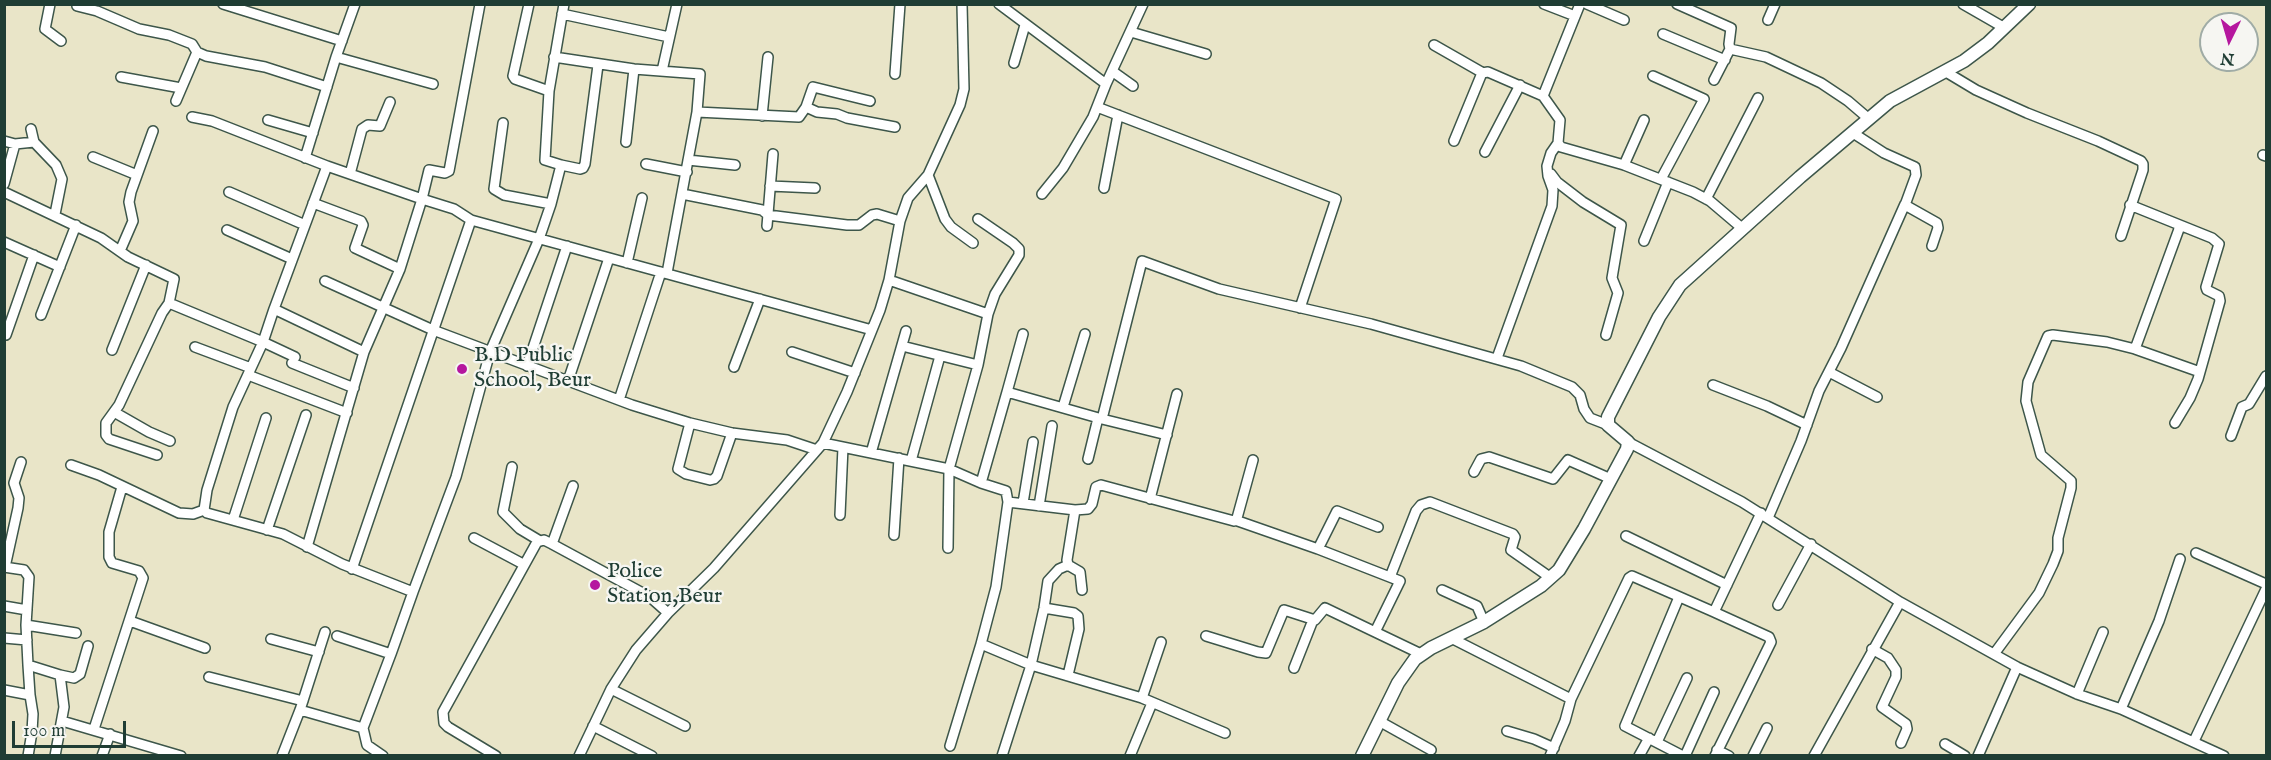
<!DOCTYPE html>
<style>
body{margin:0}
#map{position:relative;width:2271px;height:760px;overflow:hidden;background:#e9e5c8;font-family:"IM FELL English",serif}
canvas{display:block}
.frame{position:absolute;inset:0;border:6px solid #1f3d34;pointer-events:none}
.north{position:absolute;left:2199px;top:12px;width:60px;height:60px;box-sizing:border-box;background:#f6f6f2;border:2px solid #a0aca6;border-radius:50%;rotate:185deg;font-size:16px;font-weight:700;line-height:24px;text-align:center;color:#1f3d34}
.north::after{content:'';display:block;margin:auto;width:21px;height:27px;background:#b5179e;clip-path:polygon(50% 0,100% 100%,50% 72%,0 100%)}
.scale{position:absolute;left:12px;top:721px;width:114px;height:27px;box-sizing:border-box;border:3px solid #1f3d34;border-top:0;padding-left:8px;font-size:18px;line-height:21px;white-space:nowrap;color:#1f3d34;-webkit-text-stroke:4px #f6f6f2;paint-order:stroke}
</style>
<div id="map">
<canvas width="2271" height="760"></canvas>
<div class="frame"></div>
<div class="north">N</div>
<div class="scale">100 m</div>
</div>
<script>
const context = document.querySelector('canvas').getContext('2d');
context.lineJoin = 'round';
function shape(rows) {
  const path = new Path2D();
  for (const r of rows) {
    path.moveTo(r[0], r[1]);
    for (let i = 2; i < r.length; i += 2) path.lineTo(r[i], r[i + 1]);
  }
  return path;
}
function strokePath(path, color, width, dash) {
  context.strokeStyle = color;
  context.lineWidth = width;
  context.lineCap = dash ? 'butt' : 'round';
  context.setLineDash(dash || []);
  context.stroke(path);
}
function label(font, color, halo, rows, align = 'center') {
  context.font = font + ' "IM FELL English",serif';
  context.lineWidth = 4.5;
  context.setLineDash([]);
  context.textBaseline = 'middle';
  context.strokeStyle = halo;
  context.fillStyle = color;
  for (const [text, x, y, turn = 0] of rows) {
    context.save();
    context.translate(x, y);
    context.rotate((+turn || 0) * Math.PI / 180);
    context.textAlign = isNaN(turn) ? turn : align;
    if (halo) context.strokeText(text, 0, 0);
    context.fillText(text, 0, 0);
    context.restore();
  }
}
const street = shape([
 [50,4,45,29,61,41],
 [223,4,342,41],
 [480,4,449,171,445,173,429,170,422,199,454,209,471,220,872,330],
 [529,4,513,76,515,79,549,91],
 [999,4,1106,84,1093,117,1063,168,1042,194],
 [1544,4,1575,16],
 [1587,4,1624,20],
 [1677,4,1731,28,1729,44,1730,49],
 [1963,4,2003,27],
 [77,6,97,11,139,29,169,35,192,44,197,52,206,56,265,67,327,87],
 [562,14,669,37],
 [1768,20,1775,4],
 [1131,32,1206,54],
 [1663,34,1725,60],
 [1434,45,1483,73],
 [336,57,433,84],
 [554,57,634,69,700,74,697,112,667,273],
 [1014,63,1025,25],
 [662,71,677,4],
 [1112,71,1133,86],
 [1946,72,1976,90,2027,113,2098,141,2141,161,2143,164,2143,170,2121,236],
 [895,74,900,4],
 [1653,76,1704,99,1661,179],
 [121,77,181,88],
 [1714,80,1730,49,1766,57,1821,83,1848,101,1869,119],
 [1106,84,1143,4],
 [1543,96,1580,4],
 [176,101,197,52],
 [806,107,817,112,837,114,847,118,895,127],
 [1097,107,1336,199,1300,308],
 [697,112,799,117,806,107,813,87,870,101],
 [762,116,768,57],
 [192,117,212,121,327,166,274,309,364,352,400,269,422,199,327,166],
 [268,120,313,133],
 [503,123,494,189,504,195,551,204],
 [31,129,34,142,56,165,62,179,55,214],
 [1853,133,1884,153,1915,167,1916,175,1905,205,1937,223,1938,228,1932,246],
 [4,141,15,144,34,142],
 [1454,141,1482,73,1488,72,1543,96,1560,120,1558,143,1561,147,1624,165,1693,192,1710,201,1743,229],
 [626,142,634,69],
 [1485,152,1520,85],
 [2263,155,2266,156],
 [93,157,137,175],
 [305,158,336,57,355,4],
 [688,160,735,165],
 [646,164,687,172],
 [561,165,580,169,583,168,585,164,598,65],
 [1624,165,1644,120],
 [350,174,362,129,368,125,380,126,390,102],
 [1551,174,1557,182,1583,202,1621,225,1612,278,1618,293,1606,335],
 [928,175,945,219,951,227,973,243],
 [4,184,15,144],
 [770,186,815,188],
 [1104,188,1118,115],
 [4,192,101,238,128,257,174,279,169,303,263,342,274,309],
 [229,192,305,225],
 [682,194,762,210,768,215,847,225,859,225,872,215,877,214,900,221],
 [1706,199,1758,98],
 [313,203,361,221,363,225,355,248,400,269],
 [2130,205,2212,238,2219,244,2206,287,2207,290,2219,296,2220,301,2198,379,2190,398,2175,423],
 [978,219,1013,243,1019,249,1019,255,995,294,988,314],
 [767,226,773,154],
 [227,230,292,259],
 [1644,241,1668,182],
 [4,242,60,267],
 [120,251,133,221,129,202,131,192,153,131],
 [627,263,642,198],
 [889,280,988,314,978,365,949,469,948,548],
 [325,281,433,330,632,405,690,423,732,433,787,440,817,450],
 [41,315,76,225],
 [6,335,34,255],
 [902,346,978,365],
 [195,347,251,368],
 [2135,349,2179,229,2178,225],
 [112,350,146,265],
 [792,352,855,373],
 [295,357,263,342,233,407,207,490,204,510,207,513,283,534,342,564,413,592,391,654,337,636],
 [1497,358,1552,206,1553,190,1548,176,1547,166,1551,153,1558,143],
 [292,363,354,388],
 [527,366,567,246],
 [734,367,760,299],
 [1829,372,1877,397],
 [248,375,347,413],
 [568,381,609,258],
 [1713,385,1767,406,1807,425],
 [1007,392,1023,334],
 [619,400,661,272],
 [1063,407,1085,334],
 [114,412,149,432,170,441],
 [1102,419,1167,435],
 [690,423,678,469,686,474,710,480,714,479,717,476,732,433],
 [2231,436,2242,407,2249,404,2266,376],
 [1628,442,1742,502,1900,602,2017,667,2077,694,2121,709,2224,756],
 [823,443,847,392,880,310,889,280,900,221,908,198,928,175,960,105,964,89,962,4],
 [871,453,906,331],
 [157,455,109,439,106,435,106,423,119,405,162,313,169,303],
 [1088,459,1098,418],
 [911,461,940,356],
 [71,465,99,475,179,513,193,514,204,510],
 [512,467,503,512,520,529,540,541],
 [1474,472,1481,459,1489,457,1553,479,1568,460,1611,479],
 [981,483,1006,491,1008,502,996,587,981,644,1031,665,1142,698,1225,733],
 [1150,499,1177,394],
 [1008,502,1075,510,1088,509,1092,504,1096,487,1101,485,1234,521,1237,518,1253,460],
 [1023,503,1033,442],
 [1039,506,1052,426],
 [1075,510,1067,560,1068,565,1080,572,1082,590],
 [840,515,843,447],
 [1768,518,1801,441,1819,391,1841,348,1905,204],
 [233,520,266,418],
 [1235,520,1318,549,1400,581,1375,632],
 [267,530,306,415],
 [894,535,899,458],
 [1626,536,1727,585],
 [474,538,523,564],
 [552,544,573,486],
 [307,547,364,352],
 [1318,549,1337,511,1378,527],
 [2196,553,2266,584],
 [4,567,24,570,29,577,26,625,28,665,60,675,64,707,55,756],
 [5,567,18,508,19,498,14,483,21,462],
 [352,569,471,220],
 [1390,577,1416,511,1421,505,1430,502,1513,534,1515,537,1511,550,1551,578],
 [1442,590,1477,606,1484,622],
 [413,592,456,477,490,352,539,239,551,204,561,165,545,160,549,91,564,4],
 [1679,597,1625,726,1683,756],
 [1778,605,1811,544],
 [4,606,27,610],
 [1044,608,1074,613,1078,616,1079,629,1068,675],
 [1714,612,1769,637,1771,642,1715,756],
 [130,621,205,648],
 [26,625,76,633],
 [1206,636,1258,652,1266,653,1284,610,1315,620,1325,608,1421,654],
 [4,638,27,640],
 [1451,638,1571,699],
 [271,639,319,652],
 [1872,649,1888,658,1896,670,1896,677,1882,707,1906,724,1907,729,1901,743],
 [1994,654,2039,593,2053,564,2058,551,2058,538,2071,488,2071,481,2041,455,2026,401,2028,382,2048,336,2053,335,2107,342,2135,349,2200,372],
 [28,665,30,695],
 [1294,668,1313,620],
 [60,675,74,678,80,674,88,646],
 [209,677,303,701],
 [611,689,685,726],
 [4,690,30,695,33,714,32,732,28,756],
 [2077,694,2103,632],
 [1142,698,1161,642],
 [2121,709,2159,621,2180,559],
 [300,710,363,728,391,654],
 [62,721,181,756],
 [1379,721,1431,750],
 [593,726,652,756],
 [363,728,367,745,383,756],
 [94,729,143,578,139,571,112,563,109,557,109,532,122,487],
 [1507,731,1534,739,1554,748],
 [2194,741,2266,589],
 [1657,742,1687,678],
 [1945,744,1965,756],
 [950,746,981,644],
 [1717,750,1729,756],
 [102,756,110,734],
 [282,756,300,710,325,632],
 [496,756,448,727,444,723,443,712,537,542,544,540,552,544,650,597,668,613],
 [579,756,611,689,636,650,668,613,714,568,823,443,949,469,981,483,1007,392,1102,419,1142,261,1219,289,1371,324,1521,366,1572,387,1580,395,1584,409,1590,418,1608,425],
 [1002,756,1031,665,1044,608,1048,581,1059,569,1068,565],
 [1130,756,1152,703],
 [1550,756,1565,721,1571,699,1629,578,1632,576,1714,612,1761,513],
 [1639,756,1649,738],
 [1685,756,1714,692],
 [1753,756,1767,728],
 [1814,756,1900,602],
 [1978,756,2017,667]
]);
const secondary = shape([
 [1362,756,1398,683,1415,659,1431,648,1484,622,1541,586,1559,570,1584,529,1627,449,1628,442,1608,425,1608,417,1659,317,1680,285,1800,177,1890,101,1964,61,1988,43,2029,4]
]);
strokePath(street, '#3d564a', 12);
strokePath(secondary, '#3d564a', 15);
strokePath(street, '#fff', 9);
strokePath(secondary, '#fff', 12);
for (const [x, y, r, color] of [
 [462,369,6,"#b5179e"],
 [595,585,6,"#b5179e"]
]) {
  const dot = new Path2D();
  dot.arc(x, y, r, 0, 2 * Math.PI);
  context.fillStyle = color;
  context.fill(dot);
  strokePath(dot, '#f6f6f2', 2);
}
label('22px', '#1f3d34', '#f6f6f2', [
 ["B.D Public",474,356],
 ["School, Beur",474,381],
 ["Police",607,572],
 ["Station,Beur",607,597]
], 'left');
</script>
